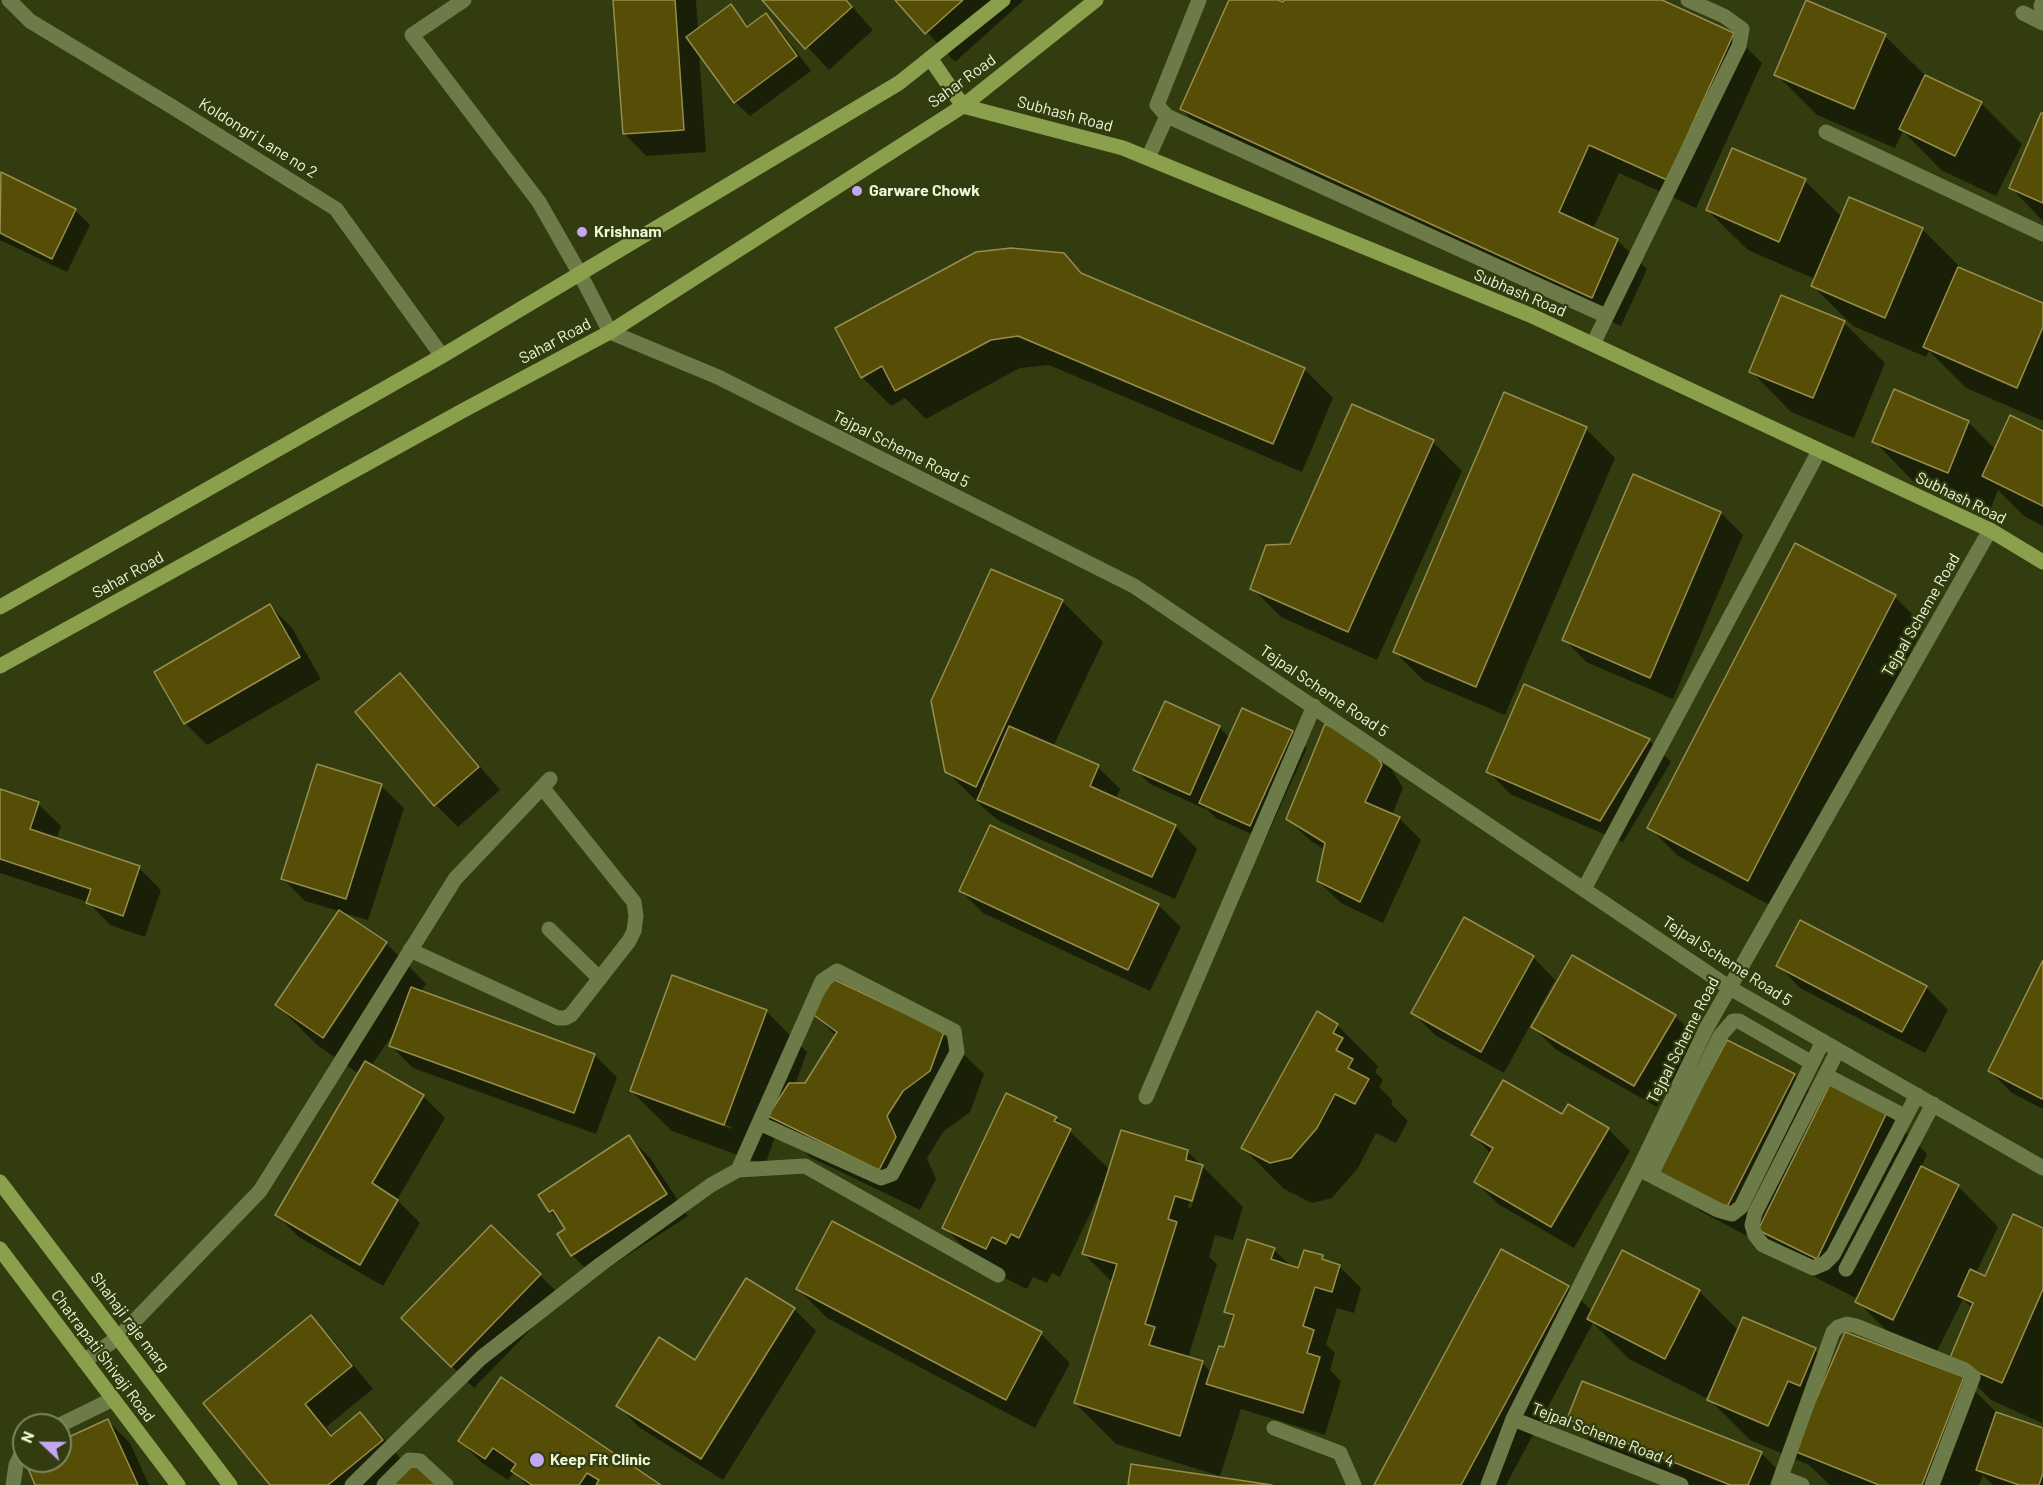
<!DOCTYPE html>
<style>
body{margin:0}
#map{position:relative;width:2043px;height:1485px;overflow:hidden;background:#323c0f;font-family:Barlow,sans-serif}
canvas{display:block}
.north{position:absolute;left:12px;top:1413px;width:60px;height:60px;box-sizing:border-box;background:#323c0f;border:2px solid #7d865f;border-radius:50%;rotate:292deg;font-size:16px;font-weight:700;line-height:24px;text-align:center;color:#edf6d7}
.north::after{content:'';display:block;margin:auto;width:21px;height:27px;background:#c3a7f2;clip-path:polygon(50% 0,100% 100%,50% 72%,0 100%)}
</style>
<div id="map">
<canvas width="2043" height="1485"></canvas>
<div class="north">N</div>
</div>
<script>
const context = document.querySelector('canvas').getContext('2d');
context.lineJoin = 'round';
function fill(path, color) {
  context.fillStyle = color;
  context.fill(path, 'evenodd');
}
function shape(rows) {
  const path = new Path2D();
  for (const r of rows) {
    path.moveTo(r[0], r[1]);
    for (let i = 2; i < r.length; i += 2) path.lineTo(r[i], r[i + 1]);
  }
  return path;
}
function strokePath(path, color, width, dash) {
  context.strokeStyle = color;
  context.lineWidth = width;
  context.lineCap = dash ? 'butt' : 'round';
  context.setLineDash(dash || []);
  context.stroke(path);
}
function label(font, color, halo, rows, align = 'center') {
  context.font = font + ' Barlow,sans-serif';
  context.lineWidth = 4.5;
  context.setLineDash([]);
  context.textBaseline = 'middle';
  context.strokeStyle = halo;
  context.fillStyle = color;
  for (const [text, x, y, turn = 0] of rows) {
    context.save();
    context.translate(x, y);
    context.rotate((+turn || 0) * Math.PI / 180);
    context.textAlign = isNaN(turn) ? turn : align;
    if (halo) context.strokeText(text, 0, 0);
    context.fillText(text, 0, 0);
    context.restore();
  }
}
fill(shape([
 [615,0,696,0,698,30,730,6,750,27,766,15,780,30,811,71,750,116,735,102,699,53,706,152,646,156,624,133],
 [764,0,846,0,873,30,829,70],
 [897,0,1024,0,955,62],
 [1231,0,1275,0,1284,4,1285,0,1658,0,1733,34,1762,63,1696,208,1619,173,1593,229,1617,240,1647,269,1621,326,1211,138,1181,109],
 [1885,36,1926,76,1981,103,2022,144,1996,196,1941,170,1903,131,1895,148,1817,115,1776,74],
 [2043,115,2043,221,2011,188],
 [2,174,75,210,90,225,67,272,0,240,0,178],
 [1805,181,1842,217,1922,229,1963,270,2043,305,2043,421,1966,388,1929,351,1926,357,1853,326,1813,286,1815,279,1748,250,1707,210],
 [1063,254,1085,276,1304,369,1333,398,1302,472,1049,365,1020,368,926,419,905,398,891,406,862,377],
 [1781,297,1844,323,1885,363,1854,438,1791,412,1751,371],
 [1353,406,1433,442,1462,471,1377,660,1281,617,1252,588,1291,545],
 [1968,422,1996,450,2043,432,2043,526,2024,516,1998,490,1989,513,1914,482,1874,441],
 [1586,429,1615,458,1505,715,1424,681,1395,652],
 [1633,476,1721,513,1743,535,1673,699,1586,662,1564,639],
 [1895,597,1924,626,1777,909,1678,856,1649,827],
 [1062,601,1103,642,1053,747,1098,767,1120,789,1115,800,1175,826,1197,849,1175,899,1001,822,988,812,946,771],
 [270,606,292,628,321,679,207,745,185,723],
 [399,675,422,698,500,790,458,827,436,805,357,712],
 [1166,703,1220,728,1230,738,1243,710,1292,733,1307,748,1265,840,1216,818,1205,807,1205,809,1150,784,1135,769],
 [1649,740,1671,762,1623,842,1510,794,1488,771],
 [1368,745,1391,768,1403,788,1392,815,1399,818,1421,840,1383,923,1341,903,1318,881,1325,850,1311,841,1288,819],
 [381,786,404,808,368,920,341,912,386,943,426,984,421,992,594,1055,617,1077,596,1134,413,1068,391,1046,396,1030,371,1066,423,1096,445,1118,397,1200,420,1223,383,1286,299,1237,276,1214,359,1074,317,1045,277,1005,339,911,305,901,282,878],
 [0,791,38,804,61,826,56,840,139,868,161,890,145,937,110,925,88,902,0,873],
 [961,891,1158,905,1181,927,1150,991,983,913],
 [1533,957,1555,980,1504,1073,1435,1035,1413,1013],
 [2043,963,2043,1109,2012,1093,1990,1071],
 [1778,965,1926,987,1948,1010,1925,1053,1800,988],
 [766,1011,807,1052,795,1085,806,1085,836,1036,813,1013,943,1034,984,1074,970,1112,943,1132,927,1158,936,1179,920,1210,810,1157,779,1126,765,1165,672,1131,631,1091],
 [678,1107,732,1127,731,1129,678,1110],
 [1675,1016,1697,1038,1657,1107,1555,1049,1533,1027],
 [1337,1025,1378,1066,1375,1072,1383,1080,1379,1087,1393,1101,1391,1104,1408,1121,1396,1143,1376,1133,1358,1168,1332,1198,1312,1203,1284,1189,1243,1148],
 [1794,1075,1822,1103,1887,1113,1927,1154,1921,1168,1958,1186,1998,1227,1976,1273,1986,1278,2043,1229,2042,1423,1991,1400,1950,1359,1973,1309,1963,1299,1933,1359,1898,1342,1857,1301,1858,1299,1801,1270,1771,1240,1768,1247,1700,1211,1659,1171],
 [1563,1116,1608,1129,1630,1151,1574,1248,1498,1204,1475,1181,1491,1154,1473,1135],
 [1056,1118,1110,1170,1188,1152,1243,1207,1233,1240,1215,1235,1209,1257,1217,1264,1188,1358,1202,1363,1212,1373,1225,1349,1234,1319,1226,1312,1274,1250,1292,1267,1299,1270,1322,1257,1328,1263,1339,1266,1361,1288,1354,1313,1337,1308,1326,1344,1335,1353,1330,1370,1341,1381,1325,1435,1241,1409,1220,1476,1116,1444,1075,1403,1113,1283,1084,1254,1102,1194,1100,1193,1060,1277,1052,1273,1047,1283,1033,1277,1027,1289,984,1268,944,1227],
 [1197,1181,1200,1181,1191,1208,1188,1207],
 [629,1137,651,1159,688,1216,594,1277,572,1255,567,1229,550,1211,540,1195],
 [491,1227,562,1297,474,1388,403,1318],
 [1568,1287,1592,1311,1699,1291,1739,1331,1815,1350,1832,1367,1846,1334,1963,1379,1999,1415,2043,1430,2043,1485,1993,1485,1983,1475,1979,1485,1830,1485,1809,1465,1750,1440,1709,1399,1716,1384,1714,1383,1706,1398,1629,1359,1593,1323,1506,1485,1376,1485],
 [798,1289,1041,1334,1070,1363,1035,1428,827,1318],
 [794,1309,816,1331,723,1480,640,1428,618,1406,695,1362],
 [311,1317,333,1340,373,1389,326,1427,333,1436,360,1414,382,1436,404,1463,377,1485,271,1485],
 [501,1379,658,1485,527,1485,514,1472,508,1480,482,1463,460,1441],
 [1569,1419,1761,1453,1793,1485,1672,1485,1609,1460],
 [108,1421,130,1443,149,1485,37,1485,26,1461,60,1461,60,1442]
]), '#0007');
const building = shape([
 [613,0,675,0,684,130,623,134,613,0],
 [762,0,846,0,852,7,805,49,762,0],
 [895,0,963,0,925,34,895,0],
 [1229,0,1278,0,1283,2,1284,0,1662,0,1734,33,1667,180,1589,145,1559,212,1618,239,1592,298,1180,109,1229,0],
 [1806,0,1886,34,1854,109,1774,75,1806,0],
 [731,4,747,27,766,13,797,56,734,103,686,37,731,4],
 [1925,75,1982,102,1955,156,1899,129,1925,75],
 [2041,113,2043,113,2043,203,2009,188,2041,113],
 [1732,148,1806,179,1779,242,1706,210,1732,148],
 [1,172,76,209,52,259,0,233,1,172],
 [1849,197,1923,228,1885,318,1811,286,1849,197],
 [1011,248,1064,253,1081,273,1305,368,1273,444,1018,336,991,340,895,391,882,366,861,378,835,328,976,252,1011,248],
 [1958,267,2043,303,2043,327,2017,388,1923,347,1958,267],
 [1781,295,1845,321,1813,398,1749,372,1781,295],
 [1894,389,1969,421,1948,473,1872,442,1894,389],
 [1504,392,1587,427,1476,687,1393,652,1504,392],
 [1352,404,1434,440,1348,632,1250,589,1266,545,1290,544,1352,404],
 [2010,415,2043,431,2043,506,1982,476,2010,415],
 [1633,474,1721,512,1650,678,1562,640,1633,474],
 [1795,543,1896,595,1748,881,1647,828,1795,543],
 [991,569,1063,600,976,787,945,772,931,701,991,569],
 [270,604,300,657,184,724,154,672,270,604],
 [400,673,479,767,434,806,355,712,400,673],
 [1524,684,1650,739,1600,821,1486,772,1524,684],
 [1165,701,1220,726,1190,795,1133,770,1165,701],
 [1242,708,1293,731,1250,826,1199,803,1242,708],
 [1325,724,1369,744,1382,765,1365,802,1400,817,1360,902,1317,881,1325,843,1286,819,1325,724],
 [1009,726,1099,765,1090,786,1176,825,1152,877,977,800,1009,726],
 [317,764,382,784,346,899,281,879,317,764],
 [0,789,39,802,30,829,140,866,123,916,86,903,91,889,0,859,0,789],
 [990,825,1159,904,1128,970,959,891,990,825],
 [339,910,387,942,323,1038,275,1005,339,910],
 [1464,917,1534,956,1481,1052,1411,1013,1464,917],
 [1800,920,1927,986,1902,1032,1776,966,1800,920],
 [1572,955,1676,1015,1634,1086,1531,1027,1572,955],
 [2043,960,2043,1097,2042,1099,1988,1071,2043,960],
 [672,975,767,1010,724,1125,630,1091,672,975],
 [833,979,944,1032,930,1071,903,1091,887,1116,896,1137,879,1170,768,1116,789,1083,805,1083,837,1032,811,1013,833,979],
 [411,987,595,1054,574,1113,389,1046,411,987],
 [1317,1011,1338,1024,1333,1033,1343,1038,1336,1050,1353,1059,1348,1068,1369,1079,1355,1104,1335,1094,1317,1128,1291,1158,1270,1163,1241,1148,1317,1011],
 [1727,1040,1795,1074,1727,1207,1657,1171,1727,1040],
 [365,1061,424,1095,372,1183,398,1200,360,1265,275,1215,365,1061],
 [1503,1080,1562,1114,1568,1104,1609,1128,1551,1227,1474,1182,1493,1148,1471,1135,1503,1080],
 [1831,1082,1887,1112,1817,1259,1758,1230,1831,1082],
 [1006,1093,1057,1117,1054,1121,1071,1129,1019,1238,1011,1234,1006,1244,992,1237,986,1249,942,1228,1006,1093],
 [1121,1130,1188,1150,1186,1160,1203,1165,1192,1201,1175,1196,1168,1219,1177,1222,1145,1324,1155,1327,1149,1345,1203,1361,1180,1436,1074,1403,1117,1264,1082,1254,1121,1130],
 [629,1135,667,1194,571,1256,557,1234,565,1229,553,1210,549,1212,538,1195,629,1135],
 [1921,1166,1959,1185,1893,1320,1855,1302,1921,1166],
 [2013,1214,2043,1228,2043,1289,2002,1383,1949,1360,1973,1303,1958,1296,1970,1269,1985,1276,2013,1214],
 [832,1221,1042,1332,1006,1400,796,1289,832,1221],
 [491,1225,541,1274,451,1367,401,1318,491,1225],
 [1247,1239,1275,1248,1271,1259,1298,1268,1304,1250,1323,1255,1322,1259,1340,1265,1332,1292,1315,1287,1303,1326,1314,1330,1307,1353,1320,1357,1303,1413,1206,1384,1219,1346,1224,1347,1234,1315,1224,1312,1247,1239],
 [1501,1249,1569,1286,1461,1485,1374,1485,1501,1249],
 [1622,1250,1700,1290,1665,1359,1587,1319,1622,1250],
 [746,1278,795,1308,701,1459,616,1406,659,1337,695,1360,746,1278],
 [311,1315,352,1366,305,1404,331,1436,360,1412,383,1440,328,1485,270,1485,203,1403,311,1315],
 [1743,1317,1816,1348,1800,1386,1788,1381,1768,1426,1707,1400,1743,1317],
 [1845,1332,1964,1377,1922,1485,1879,1485,1794,1451,1845,1332],
 [501,1377,661,1485,596,1485,599,1480,587,1473,579,1485,532,1485,511,1471,516,1464,493,1448,485,1459,458,1441,501,1377],
 [1582,1381,1762,1452,1748,1485,1730,1485,1567,1419,1582,1381],
 [1996,1412,2043,1428,2043,1473,2039,1485,2019,1485,1976,1470,1996,1412],
 [108,1419,138,1485,35,1485,25,1461,60,1461,60,1441,108,1419],
 [414,1461,441,1485,392,1485,414,1461],
 [1131,1464,1272,1485,1128,1485,1131,1464]
]);
fill(building, '#564d06');
strokePath(building, '#968d4e', 1.5);
strokePath(shape([
 [1167,116,1606,316],
 [1148,158,1167,116,1157,105,1199,0],
 [1593,344,1739,46,1742,29,1724,16,1688,0],
 [1584,889,1819,451],
 [1274,1428,1340,1453,1354,1485]
]), '#6d7b48', 15);
strokePath(shape([
 [9,0,30,21,171,106,336,209,442,356],
 [464,0,412,35,539,202,580,274,610,332,718,377,1134,586,1730,988,2043,1168],
 [2043,1,2041,6,2043,14],
 [2023,13,2043,23],
 [1826,132,2043,234],
 [549,929,599,978],
 [410,950,558,1018,565,1018,571,1015,629,941,634,931,636,916,634,902,542,787],
 [1838,1050,1755,1213,1752,1225,1755,1235,1763,1245,1813,1268,1825,1263,1833,1255,1917,1095],
 [1825,1075,1904,1116],
 [1146,1097,1314,706],
 [1639,1169,1718,1210,1732,1214,1741,1207,1823,1041],
 [738,1170,822,981,837,971,954,1031,957,1052,892,1174,881,1178,759,1123],
 [1651,1175,1720,1036,1733,1021,1739,1021,1812,1063],
 [1846,1269,1933,1104],
 [84,1361,119,1337,260,1191,455,879,550,779],
 [1513,1419,1681,1485],
 [60,1425,113,1399],
 [1781,1477,1802,1485],
 [13,1485,16,1465,24,1448],
 [352,1485,481,1358,601,1264,711,1185,738,1170,805,1166,998,1275],
 [384,1485,409,1460,420,1461,446,1485],
 [1488,1485,1513,1419,1639,1169,1706,1029,1990,530],
 [1778,1485,1833,1332,1838,1327,1847,1324,1856,1326,1965,1370,1973,1377,1932,1485]
]), '#6d7b48', 15);
strokePath(shape([
 [930,58,963,106],
 [963,106,1123,148,1530,315,1990,530,2043,562],
 [0,607,442,356,899,83,1003,0],
 [0,666,464,410,610,332,963,106,1096,0],
 [0,1182,230,1485],
 [0,1249,178,1485]
]), '#8ba04c', 15);
for (const [x, y, r, color] of [
 [857,191,6,"#c3a7f2"],
 [582,232,6,"#c3a7f2"],
 [537,1460,8,"#c3a7f2"]
]) {
  const dot = new Path2D();
  dot.arc(x, y, r, 0, 2 * Math.PI);
  context.fillStyle = color;
  context.fill(dot);
  strokePath(dot, '#323c0f', 2);
}
label('16px', '#edf6d7', '#323c0f', [
 ["Sahar Road",962,81,-36],
 ["Subhash Road",1065,114,15],
 ["Koldongri Lane no 2",258,138,32],
 ["Subhash Road",1520,293,23],
 ["Sahar Road",555,341,-28],
 ["Tejpal Scheme Road 5",901,449,27],
 ["Subhash Road",1961,498,26],
 ["Sahar Road",128,575,-29],
 ["Tejpal Scheme Road",1921,615,-60],
 ["Tejpal Scheme Road 5",1324,691,34],
 ["Tejpal Scheme Road 5",1727,961,33],
 ["Tejpal Scheme Road",1683,1040,-63],
 ["Shahaji raje marg",130,1322,53],
 ["Chatrapati Shivaji Road",103,1356,53],
 ["Tejpal Scheme Road 4",1603,1435,21]
]);
label('bold 16px', '#edf6d7', '#323c0f', [
 ["Garware Chowk",869,191],
 ["Krishnam",594,232],
 ["Keep Fit Clinic",550,1460]
], 'left');
</script>
